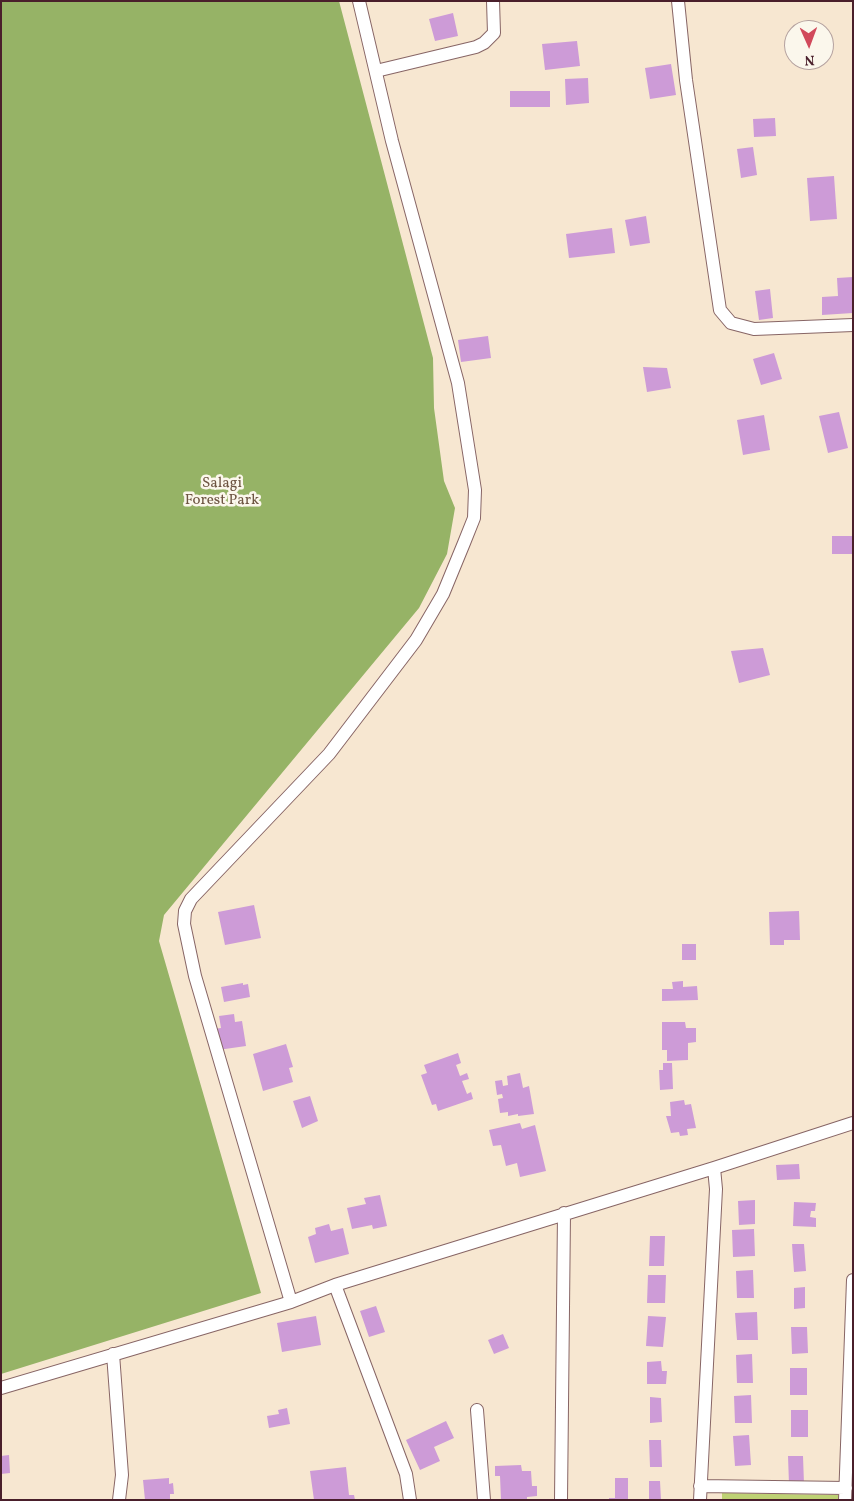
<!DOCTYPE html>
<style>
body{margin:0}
#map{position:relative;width:854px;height:1501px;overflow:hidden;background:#f7e7d1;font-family:Vollkorn,serif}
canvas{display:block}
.frame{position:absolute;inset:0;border:2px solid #4a1f2b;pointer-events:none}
.north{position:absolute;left:784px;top:20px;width:50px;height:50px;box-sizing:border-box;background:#fbf7ec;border:1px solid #b4a19f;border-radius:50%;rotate:178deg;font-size:14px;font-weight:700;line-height:20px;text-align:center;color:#4a1f2b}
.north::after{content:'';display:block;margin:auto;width:18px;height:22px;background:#d1495b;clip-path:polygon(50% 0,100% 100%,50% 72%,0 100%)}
</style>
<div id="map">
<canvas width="854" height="1501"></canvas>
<div class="frame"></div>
<div class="north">N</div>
</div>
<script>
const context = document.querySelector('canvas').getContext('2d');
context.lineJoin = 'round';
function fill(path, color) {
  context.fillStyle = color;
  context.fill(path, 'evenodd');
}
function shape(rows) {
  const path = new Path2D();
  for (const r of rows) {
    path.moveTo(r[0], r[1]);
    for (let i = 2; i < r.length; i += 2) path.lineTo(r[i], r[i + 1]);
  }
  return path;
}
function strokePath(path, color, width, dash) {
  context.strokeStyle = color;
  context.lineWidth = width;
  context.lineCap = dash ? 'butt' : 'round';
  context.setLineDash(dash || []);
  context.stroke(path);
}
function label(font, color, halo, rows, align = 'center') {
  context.font = font + ' Vollkorn,serif';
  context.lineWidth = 5;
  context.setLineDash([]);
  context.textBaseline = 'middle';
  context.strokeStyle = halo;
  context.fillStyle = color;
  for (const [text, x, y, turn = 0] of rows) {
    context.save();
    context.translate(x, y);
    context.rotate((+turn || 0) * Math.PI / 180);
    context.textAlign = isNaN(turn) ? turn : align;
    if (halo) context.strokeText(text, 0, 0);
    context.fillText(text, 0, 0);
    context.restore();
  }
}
fill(shape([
 [722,1493,840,1495,840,1500,722,1500]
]), '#bed174');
fill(shape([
 [1,1,339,1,433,358,434,408,444,481,455,508,447,554,419,608,164,915,159,941,261,1293,1,1374]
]), '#96b366');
fill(shape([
 [453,13,458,36,435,41,429,19],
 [577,41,580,66,545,70,542,44],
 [671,64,676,95,650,99,645,68],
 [588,78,589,103,566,105,565,79],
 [510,91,550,91,550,107,510,107],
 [775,118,776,136,754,137,753,119],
 [753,147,757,175,741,178,737,149],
 [834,176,837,219,810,221,807,178],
 [646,216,650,243,630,246,625,220],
 [612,228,615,253,569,258,566,234],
 [853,277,853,313,822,315,822,297,838,296,837,278],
 [770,289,773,318,759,320,755,291],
 [488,336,491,358,461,362,458,340],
 [774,353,782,379,761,385,753,359],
 [643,367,667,368,671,388,647,392],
 [839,412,848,448,828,453,819,416],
 [764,415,770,450,743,455,737,420],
 [832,536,853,536,853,554,832,554],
 [763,648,770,675,739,683,731,651],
 [254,905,261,938,225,945,218,912],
 [799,911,800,940,784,940,784,945,770,945,769,912],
 [682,944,696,944,696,960,682,960],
 [683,981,683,987,697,986,698,1000,662,1001,662,989,673,989,672,982],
 [243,983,243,985,248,984,250,997,224,1002,221,987],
 [234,1014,235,1022,242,1021,246,1046,218,1050,214,1029,221,1028,219,1016],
 [662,1022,685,1022,686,1028,696,1028,696,1042,688,1043,688,1060,667,1061,667,1050,662,1050],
 [286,1044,293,1067,289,1068,293,1082,263,1091,253,1054],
 [458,1053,461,1063,456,1065,460,1076,467,1073,469,1079,462,1081,467,1094,471,1092,473,1099,438,1111,436,1104,432,1105,421,1075,427,1073,424,1065],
 [663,1063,672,1063,673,1089,660,1090,659,1070,663,1070],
 [520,1073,523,1088,529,1086,534,1114,518,1116,518,1114,508,1116,508,1112,500,1113,498,1099,503,1098,502,1094,497,1095,495,1081,502,1080,503,1086,508,1085,507,1076],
 [310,1096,318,1121,302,1128,293,1101],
 [684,1100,685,1105,691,1104,696,1128,687,1129,688,1135,680,1136,679,1132,671,1133,666,1116,671,1116,670,1102],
 [520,1123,522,1129,535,1125,546,1171,520,1177,517,1163,506,1166,501,1145,493,1146,489,1130],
 [799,1164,800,1179,777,1180,776,1165],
 [380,1195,387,1226,373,1229,372,1225,352,1229,347,1208,366,1204,364,1198],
 [755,1200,755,1224,739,1225,738,1201],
 [794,1202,816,1203,815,1211,811,1211,810,1217,816,1218,816,1227,793,1226],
 [329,1224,331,1231,343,1228,349,1254,315,1263,308,1237,316,1234,315,1228],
 [754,1229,755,1256,733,1257,732,1230],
 [650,1236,665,1236,664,1266,649,1266],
 [792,1244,804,1244,806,1271,794,1272],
 [753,1270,754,1298,737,1298,736,1271],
 [648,1275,666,1275,665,1303,647,1303],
 [805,1287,805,1308,794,1309,794,1288],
 [376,1306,385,1332,369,1337,360,1311],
 [757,1312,758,1340,737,1340,735,1313],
 [316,1316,321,1345,282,1352,277,1323],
 [648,1316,666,1317,663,1347,646,1346],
 [791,1327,807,1327,808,1353,792,1354],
 [503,1334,509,1348,494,1354,488,1340],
 [752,1354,753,1383,737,1383,736,1355],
 [661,1361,662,1371,667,1371,666,1384,647,1384,647,1362],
 [790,1368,807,1368,807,1395,790,1395],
 [751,1395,752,1423,735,1423,734,1396],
 [650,1397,661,1398,662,1422,650,1423],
 [287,1408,290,1424,269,1428,267,1416,279,1414,278,1410],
 [791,1410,808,1410,808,1437,791,1437],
 [446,1421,454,1438,434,1447,440,1461,420,1470,406,1440],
 [749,1435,751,1465,735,1466,733,1436],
 [649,1440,661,1440,662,1467,650,1467],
 [9,1455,10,1473,1,1474,1,1456],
 [788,1456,803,1456,804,1484,789,1484],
 [521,1465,522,1471,531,1471,532,1486,537,1486,537,1496,527,1497,527,1500,501,1500,500,1476,495,1476,495,1466],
 [346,1467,349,1495,354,1495,355,1500,314,1500,310,1471],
 [169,1478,169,1484,173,1483,174,1494,170,1494,170,1500,145,1500,143,1480],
 [615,1478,628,1478,628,1500,609,1500,609,1498,615,1498],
 [649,1481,660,1481,661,1500,649,1500]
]), '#cd9bd7');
const minor = shape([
 [678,1,686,80,720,310,731,323,754,329,853,325],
 [376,71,476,47,484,43,494,33,493,1],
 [335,1285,406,1474,410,1500],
 [291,1302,195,976,184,924,185,911,191,899,329,754,416,640,443,594,464,543,474,518,475,490,458,383,392,141,359,1],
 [113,1354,122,1475,119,1500],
 [1,1388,291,1302,335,1285,714,1168,853,1123],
 [477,1410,484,1500],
 [700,1486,846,1488],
 [561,1500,564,1213],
 [700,1500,716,1189,714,1168],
 [845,1500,853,1280]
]);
strokePath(minor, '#876565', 14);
strokePath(minor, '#fff', 12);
label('15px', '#6d5441', '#fbf7ec', [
 ["Salagi",222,484],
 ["Forest Park",222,501]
]);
</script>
